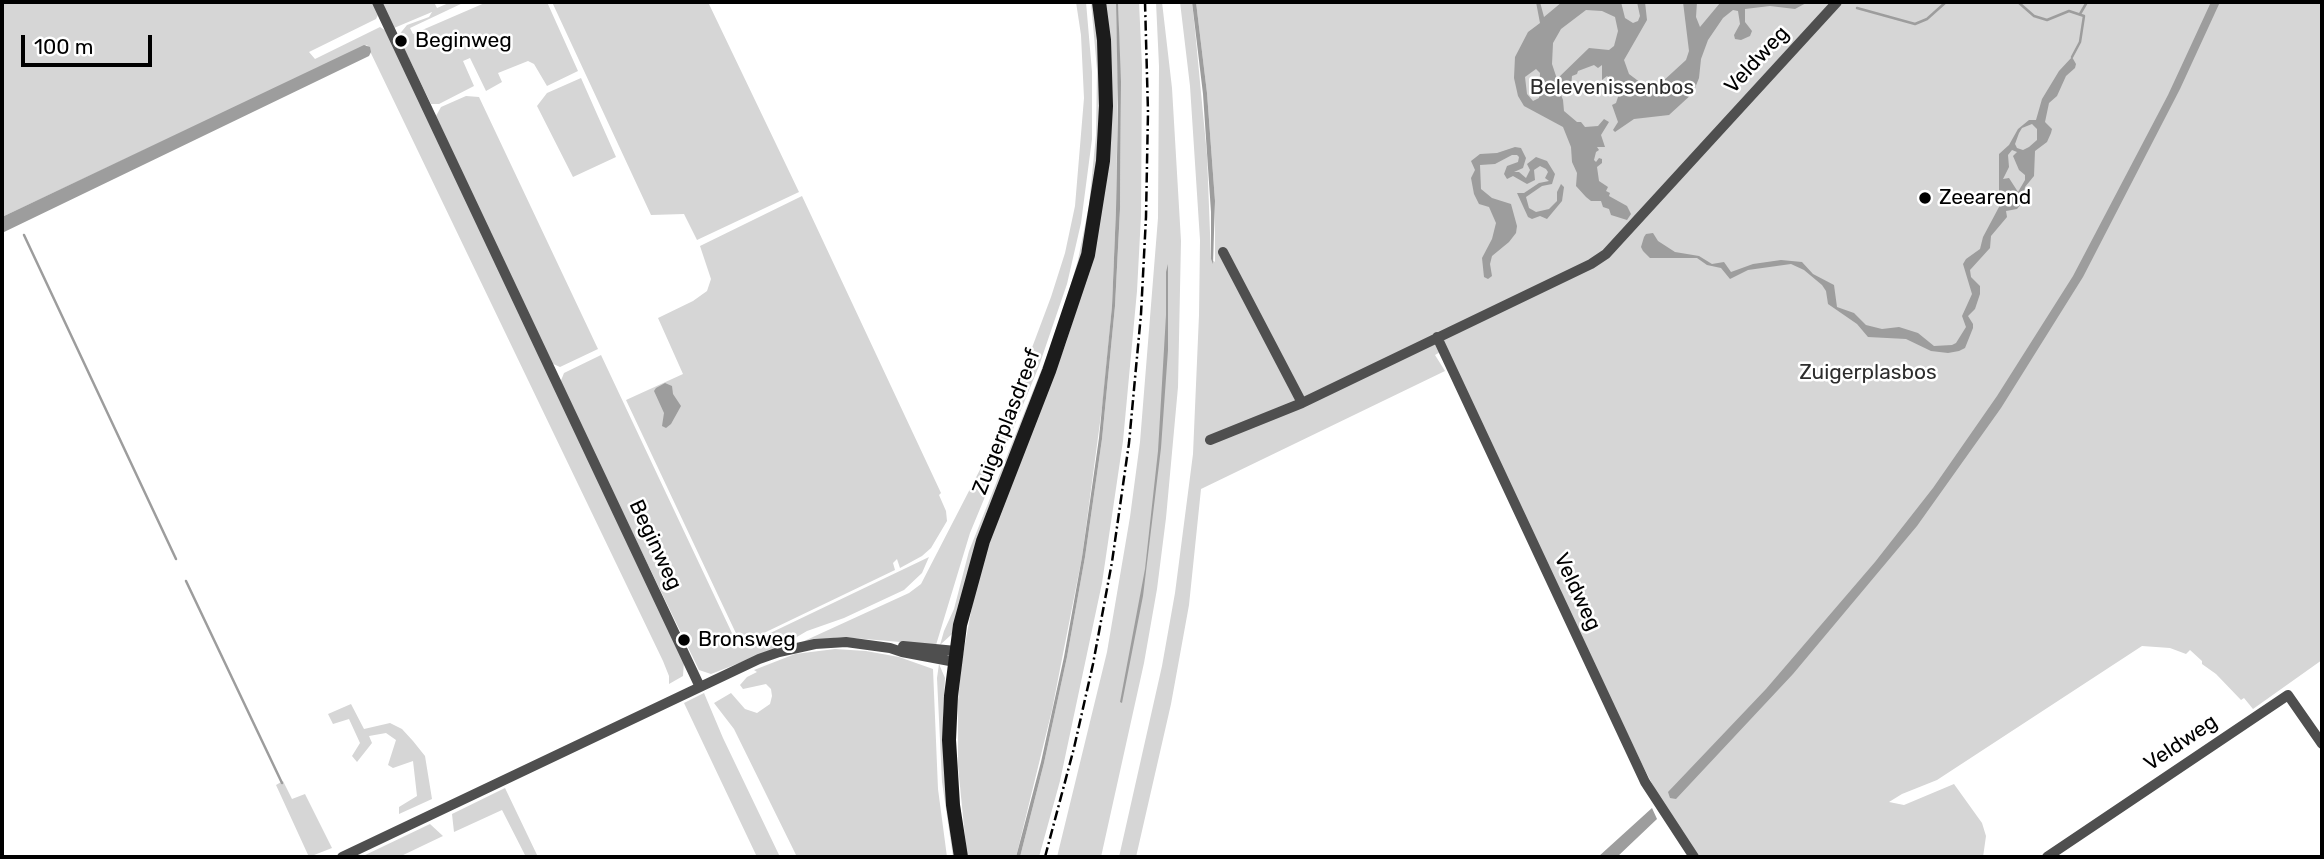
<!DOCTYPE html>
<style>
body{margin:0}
#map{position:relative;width:2324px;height:859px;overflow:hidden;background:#fff;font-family:Rubik,sans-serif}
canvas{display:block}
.frame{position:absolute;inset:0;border:4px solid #000;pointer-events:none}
.scale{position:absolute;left:21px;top:35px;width:131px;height:32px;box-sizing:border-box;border:4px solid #000;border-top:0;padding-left:9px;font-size:21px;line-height:24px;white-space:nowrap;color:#000;-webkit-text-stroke:5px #fff;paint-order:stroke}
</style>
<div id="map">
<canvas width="2324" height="859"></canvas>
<div class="frame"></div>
<div class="scale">100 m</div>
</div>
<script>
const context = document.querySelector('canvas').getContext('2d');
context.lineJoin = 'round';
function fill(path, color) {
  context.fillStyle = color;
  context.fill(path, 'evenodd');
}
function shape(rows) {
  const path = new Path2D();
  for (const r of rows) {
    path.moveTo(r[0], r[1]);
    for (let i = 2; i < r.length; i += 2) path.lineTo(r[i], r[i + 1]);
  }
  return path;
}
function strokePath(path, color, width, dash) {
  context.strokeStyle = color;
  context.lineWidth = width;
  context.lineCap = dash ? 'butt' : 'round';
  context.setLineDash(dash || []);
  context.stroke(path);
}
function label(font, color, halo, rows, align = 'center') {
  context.font = font + ' Rubik,sans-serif';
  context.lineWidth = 5;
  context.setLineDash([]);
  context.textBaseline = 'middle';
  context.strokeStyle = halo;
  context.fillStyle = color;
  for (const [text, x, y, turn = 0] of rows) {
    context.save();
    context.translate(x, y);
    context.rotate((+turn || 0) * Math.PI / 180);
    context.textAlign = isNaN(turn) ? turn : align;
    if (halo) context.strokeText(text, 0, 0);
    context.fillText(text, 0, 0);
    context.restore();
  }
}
fill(shape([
 [2,2,372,2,378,15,376,19,309,52,315,59,380,27,386,31,684,661,683,676,669,684,669,676,663,661,367,45,2,217],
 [381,2,434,2,437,8,451,2,465,2,410,28,413,34,487,2,547,2,578,71,547,86,534,64,528,61,498,73,502,82,486,91,470,58,463,61,474,86,439,104,431,104,398,36,407,25,429,17,432,12,394,28],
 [552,2,708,2,799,192,697,240,684,214,651,215],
 [1076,2,1086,2,1092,72,1092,139,1081,223,1067,284,1054,322,1039,366,970,533,936,645,841,637,802,642,909,593,921,584,1003,425,1051,297,1065,253,1075,206,1084,98,1081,35],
 [1091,2,1094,2,1100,68,1099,141,1091,208,1071,300,976,542,952,634,940,645,944,631,954,609,969,551,1058,328,1078,260,1089,205,1096,135,1097,70],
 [1104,2,1116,2,1118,82,1116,209,1112,306,1103,400,1082,557,1052,710,1016,857,967,857,958,766,958,700,962,660,979,569,1066,343,1088,272,1097,231],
 [1118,2,1139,2,1142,66,1141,216,1137,291,1123,441,1102,583,1060,781,1039,857,1020,857,1044,763,1067,657,1085,557,1102,439,1115,306,1120,209,1121,106],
 [1156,2,1162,2,1172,88,1181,241,1178,387,1166,518,1157,589,1144,663,1101,857,1057,857,1107,652,1130,517,1140,442,1158,218,1159,66],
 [1180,2,1192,2,1195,30,1207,155,1211,259,1215,262,1215,201,1207,93,1196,2,2322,2,2322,660,2253,709,2244,698,2241,700,2216,674,2202,664,2202,661,2190,650,2186,654,2170,648,2142,646,1937,780,1902,794,1889,802,1904,805,1954,784,1982,823,1986,836,1983,857,1696,857,1660,799,1645,770,1442,351,1435,355,1445,371,1201,489,1189,605,1171,704,1136,857,1119,857,1162,666,1175,593,1193,454,1199,315,1200,240,1190,86],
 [581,78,616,157,573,177,537,106,547,93],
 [466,96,479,97,598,349,560,367,551,363,436,116,441,107],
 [802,196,941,493,939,495,946,511,947,521,931,548,922,556,900,568,897,559,893,563,895,570,741,644,626,400,683,374,658,318,693,301,707,291,711,279,700,246],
 [601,355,739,648,929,557,922,573,904,590,844,618,807,631,778,648,711,674,699,670,560,383,564,373],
 [835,649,866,651,899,657,933,669,938,789,947,857,797,857,734,729,714,703,731,693,745,709,757,713,770,704,772,696,771,689,766,684,743,689,740,685,747,677,757,672,754,670,795,654],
 [939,664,945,678,943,718,957,857,953,857,942,782,937,678],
 [704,693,723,738,780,857,757,857,684,703],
 [351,704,364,729,390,723,402,729,413,741,425,756,432,799,399,814,399,807,417,796,413,761,393,768,388,765,396,740,386,733,369,736,372,743,357,762,352,756,360,743,349,719,333,724,328,714],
 [283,781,292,799,305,794,332,848,309,857,276,785],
 [505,788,538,857,526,857,502,810,454,832,452,814],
 [430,824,443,836,399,857,361,857]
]), '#d6d6d6');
fill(shape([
 [1116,2,1118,2,1121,82,1120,209,1115,306,1102,439,1085,557,1067,657,1044,763,1020,857,1016,857,1041,762,1064,657,1082,557,1099,438,1112,306,1116,209,1118,106],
 [1192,2,1196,2,1207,93,1215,201,1213,264,1211,259,1211,212,1203,94],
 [1536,2,1540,2,1544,17,1562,2,1621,2,1625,18,1633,23,1638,21,1640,16,1637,2,1645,2,1647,20,1624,60,1629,74,1641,83,1662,82,1686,60,1689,51,1683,2,1697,2,1696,17,1700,27,1720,3,1808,2,1795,9,1770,6,1745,9,1745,22,1752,31,1750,36,1741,40,1735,39,1734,35,1740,24,1738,11,1733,10,1723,18,1708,40,1701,59,1699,78,1693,93,1669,115,1634,119,1615,132,1613,130,1618,122,1612,105,1616,103,1618,97,1612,80,1607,76,1602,80,1602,65,1598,68,1594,65,1578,71,1577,74,1572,76,1571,87,1568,89,1560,85,1558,87,1563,100,1564,111,1577,122,1581,122,1585,127,1598,126,1604,119,1609,122,1601,135,1605,147,1597,147,1599,150,1596,152,1594,160,1596,162,1599,158,1602,159,1602,163,1597,167,1599,181,1608,187,1606,191,1610,193,1609,196,1627,206,1631,214,1627,220,1611,215,1609,209,1603,207,1601,201,1591,201,1586,197,1576,186,1577,173,1572,162,1571,147,1563,127,1524,106,1518,96,1514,78,1515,57,1528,32,1540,23],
 [1586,10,1602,11,1615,17,1618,31,1614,46,1609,50,1589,48,1557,79,1552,64,1553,43,1561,29],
 [1536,69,1540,73,1539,98,1533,101,1527,94,1525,77],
 [2211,2,2220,2,2180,89,2083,277,2001,408,1917,526,1793,674,1676,799,1670,798,1668,792,1766,689,1875,562,1933,488,1997,396,2073,276,2168,95],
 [364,45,370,47,371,52,369,56,2,233,2,217],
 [2072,57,2076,64,2075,68,2066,76,2057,96,2049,103,2045,122,2052,129,2051,133,2047,142,2035,151,2034,176,2025,187,2022,203,2017,209,2006,211,2007,217,1991,236,1990,248,1970,270,1971,277,1980,286,1980,294,1975,309,1968,316,1973,324,1973,328,1965,348,1959,351,1948,353,1931,351,1906,339,1868,337,1857,324,1828,304,1826,291,1822,285,1804,270,1791,264,1748,270,1730,279,1721,268,1707,265,1697,258,1650,258,1643,251,1641,247,1644,237,1646,234,1653,233,1658,241,1675,252,1699,256,1712,264,1724,262,1731,272,1753,264,1781,260,1802,262,1813,274,1834,285,1837,307,1854,313,1866,325,1882,329,1899,327,1918,333,1934,346,1952,345,1956,343,1966,327,1962,316,1972,294,1963,264,1966,259,1980,249,1983,237,1999,207,1999,154,2009,145,2018,129,2029,120,2036,120,2042,99,2059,71],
 [2032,124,2037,129,2037,140,2029,147,2023,150,2017,148,2015,144,2019,133,2022,128],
 [2012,150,2017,152,2013,156,2019,170,2025,175,2025,180,2018,192,2009,178,2003,179,2009,167,2008,155],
 [1515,147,1521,148,1526,158,1523,168,1514,172,1519,172,1526,178,1530,170,1527,164,1536,157,1547,161,1555,174,1552,184,1542,186,1526,197,1529,208,1536,212,1549,209,1557,201,1557,192,1561,184,1564,187,1562,201,1547,219,1540,216,1532,219,1528,217,1517,193,1524,193,1539,183,1549,181,1545,178,1548,172,1546,169,1540,166,1534,170,1535,180,1527,184,1513,176,1507,179,1504,174,1507,166,1518,162,1519,157,1517,155,1512,155,1495,164,1480,165,1481,189,1492,198,1511,204,1517,226,1516,233,1509,242,1492,256,1490,264,1492,276,1488,279,1484,277,1482,258,1492,239,1496,223,1489,207,1479,204,1474,194,1471,178,1475,170,1471,161,1480,154,1497,153],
 [1168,264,1168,350,1161,448,1143,596,1122,703,1120,702,1145,569,1158,451,1166,315,1166,272],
 [665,383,672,386,673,394,681,406,671,424,666,428,662,426,664,413,654,391,656,388],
 [1652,808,1657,819,1617,857,1598,857]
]), '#9d9d9d');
strokePath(shape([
 [2018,2,2034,16,2047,20,2069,11,2084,16,2080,42,2072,57],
 [1857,8,1915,24,1927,19,1946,2],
 [2080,14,2087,2],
 [24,235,176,559],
 [186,581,282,783]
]), '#9d9d9d', 2.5);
strokePath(shape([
 [377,2,700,687],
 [1223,252,1302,403],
 [1437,337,1645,782,1694,857],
 [1210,440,1302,403,1591,264,1606,254,1837,2],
 [903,646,956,651],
 [342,857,759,659,779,652,815,644,846,642,890,648,902,652,955,662],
 [2047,857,2288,695,2322,744]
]), '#4f4f4f', 10);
strokePath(shape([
 [961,857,953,805,949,740,951,696,960,625,983,541,1049,371,1088,255,1103,161,1106,106,1104,40,1099,2]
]), '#1c1c1c', 14);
strokePath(shape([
 [1045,857,1074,748,1093,664,1112,562,1129,443,1141,314,1146,217,1148,112,1145,2]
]), '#000', 2.5, [10, 3.5, 2, 3.5]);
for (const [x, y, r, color] of [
 [401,41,7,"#000"],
 [1925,198,7,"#000"],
 [684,640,7,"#000"]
]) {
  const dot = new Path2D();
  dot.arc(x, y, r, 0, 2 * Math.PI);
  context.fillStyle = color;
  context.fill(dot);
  strokePath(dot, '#fff', 2.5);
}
label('21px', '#000', '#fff', [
 ["Beginweg",415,41],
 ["Zeearend",1939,198],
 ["Bronsweg",698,640]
], 'left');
label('21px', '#000', '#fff', [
 ["Veldweg",1757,60,-47],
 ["Zuigerplasdreef",1007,422,-69],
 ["Beginweg",655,545,65],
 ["Veldweg",1577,592,65],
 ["Veldweg",2181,743,-34]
]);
label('21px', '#2d2d2d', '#fff', [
 ["Belevenissenbos",1612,88],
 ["Zuigerplasbos",1868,373]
]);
</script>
